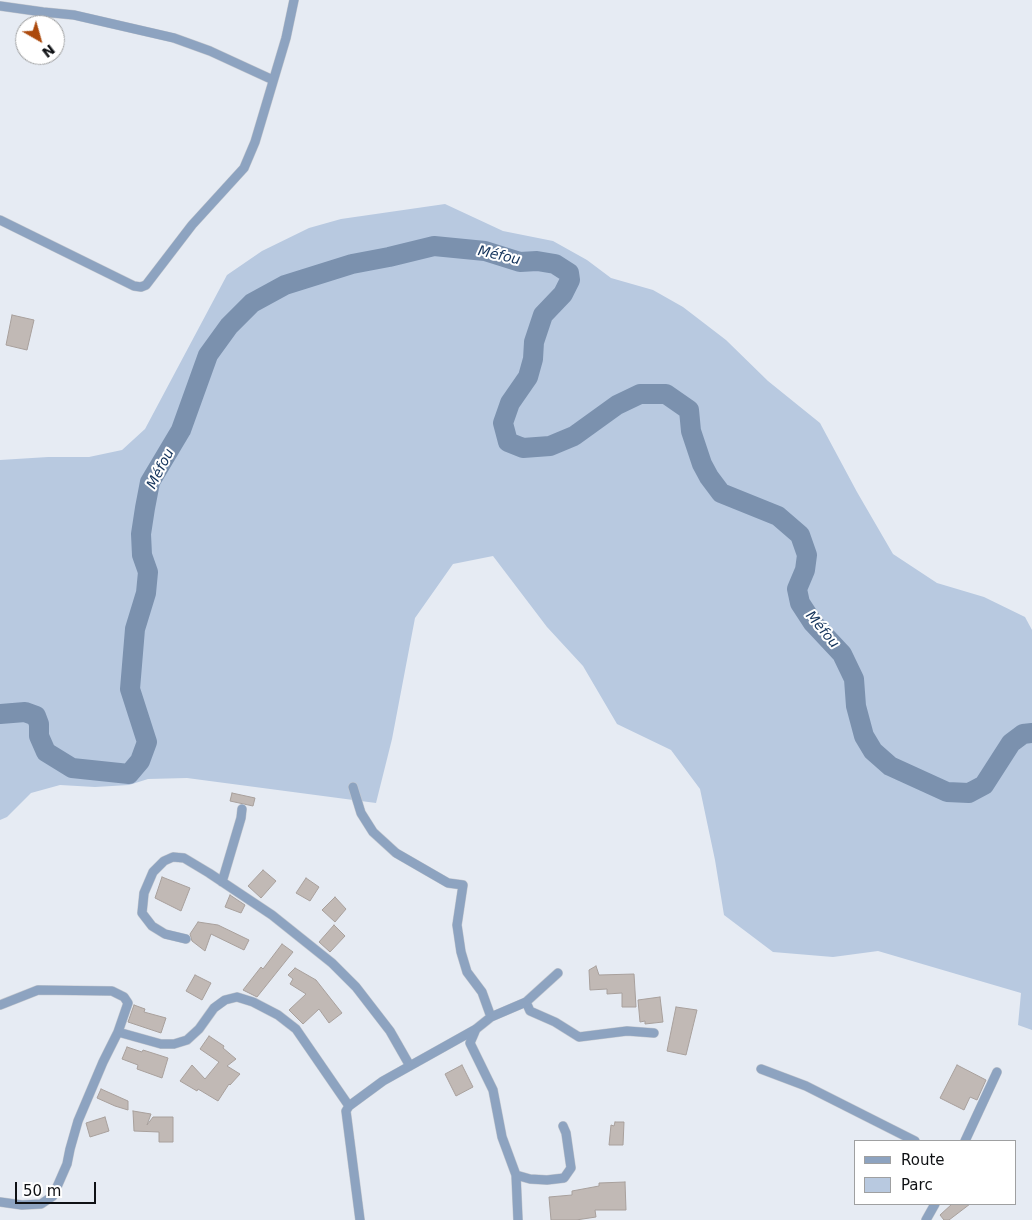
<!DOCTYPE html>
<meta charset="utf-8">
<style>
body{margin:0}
#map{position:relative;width:1032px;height:1220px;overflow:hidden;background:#e6ebf3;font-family:"DejaVu Sans",sans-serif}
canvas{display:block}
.legend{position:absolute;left:854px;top:1140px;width:162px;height:65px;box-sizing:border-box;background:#fff;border:1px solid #9fa0a1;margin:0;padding:6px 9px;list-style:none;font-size:15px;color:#0f1114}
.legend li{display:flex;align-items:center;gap:10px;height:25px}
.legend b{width:25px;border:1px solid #9fa0a1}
.north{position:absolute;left:15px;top:15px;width:50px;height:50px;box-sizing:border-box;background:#fff;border:1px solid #9fa0a1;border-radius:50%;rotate:142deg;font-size:14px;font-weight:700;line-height:20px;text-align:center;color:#0f1114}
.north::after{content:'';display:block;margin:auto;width:18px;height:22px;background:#ac4a0d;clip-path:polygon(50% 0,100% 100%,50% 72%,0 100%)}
.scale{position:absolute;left:15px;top:1182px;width:81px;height:22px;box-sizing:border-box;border:2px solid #0f1114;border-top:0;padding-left:6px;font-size:15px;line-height:18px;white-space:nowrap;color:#0f1114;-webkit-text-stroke:4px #fff;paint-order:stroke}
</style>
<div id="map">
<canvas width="1032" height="1220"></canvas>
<ul class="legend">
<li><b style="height:6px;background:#8da3c0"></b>Route</li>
<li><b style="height:14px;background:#b8c9e0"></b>Parc</li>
</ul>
<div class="north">N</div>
<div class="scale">50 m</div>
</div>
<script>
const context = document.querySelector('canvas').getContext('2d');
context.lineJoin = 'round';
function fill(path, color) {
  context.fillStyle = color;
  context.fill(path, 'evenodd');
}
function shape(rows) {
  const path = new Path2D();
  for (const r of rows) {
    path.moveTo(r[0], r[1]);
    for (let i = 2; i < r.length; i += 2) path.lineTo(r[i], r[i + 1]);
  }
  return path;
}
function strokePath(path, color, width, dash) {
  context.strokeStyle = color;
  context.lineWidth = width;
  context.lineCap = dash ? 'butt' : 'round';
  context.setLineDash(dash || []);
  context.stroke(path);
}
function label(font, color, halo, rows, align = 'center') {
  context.font = font + ' "DejaVu Sans",sans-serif';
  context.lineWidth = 4;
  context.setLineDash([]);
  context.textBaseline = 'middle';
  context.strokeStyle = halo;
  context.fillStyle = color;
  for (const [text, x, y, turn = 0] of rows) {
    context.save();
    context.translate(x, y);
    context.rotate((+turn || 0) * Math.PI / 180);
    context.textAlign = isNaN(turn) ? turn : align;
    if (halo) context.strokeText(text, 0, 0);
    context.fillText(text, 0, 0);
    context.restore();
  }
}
fill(shape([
 [445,204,503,231,553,241,587,260,611,278,653,290,683,307,726,340,768,381,820,423,857,492,893,554,937,583,984,597,1025,617,1032,630,1032,1030,1018,1025,1021,993,878,951,833,957,773,952,724,915,715,860,700,789,671,750,617,724,583,666,547,627,493,556,453,564,415,618,392,739,376,803,187,778,148,779,129,785,95,787,60,785,31,793,7,817,0,820,0,460,48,457,89,457,122,450,145,429,227,275,262,251,309,228,341,219]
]), '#b8c9e0');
strokePath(shape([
 [0,714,25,712,36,716,39,724,39,736,46,752,72,768,129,774,140,761,147,742,130,689,135,629,146,593,148,572,142,555,141,534,145,508,150,482,181,430,208,355,229,326,252,303,285,285,352,264,389,257,434,246,485,251,520,262,537,261,555,264,569,273,570,280,563,294,543,315,534,342,533,359,528,377,510,403,503,423,508,442,523,448,550,446,574,436,617,405,640,394,666,394,689,410,691,431,702,464,709,477,721,493,778,516,800,535,807,555,805,570,797,589,800,603,813,623,842,654,854,679,856,706,864,736,873,751,890,766,947,792,969,793,984,785,1011,743,1023,734,1032,733]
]), '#7b91ae', 20);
const building = shape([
 [12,315,34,320,27,350,6,345,12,315],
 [232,793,255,798,253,806,230,801,232,793],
 [263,870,276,881,261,898,248,886,263,870],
 [162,877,190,888,181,911,155,898,162,877],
 [306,878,319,887,310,901,296,893,306,878],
 [230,895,245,905,241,913,225,907,230,895],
 [335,897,346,909,335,922,322,910,335,897],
 [198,922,218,925,249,940,244,950,211,934,205,951,192,941,190,934,198,922],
 [334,925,345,936,330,952,319,942,334,925],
 [282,944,293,952,257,997,243,990,261,967,263,969,282,944],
 [596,966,599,975,634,974,636,1007,622,1007,622,993,607,994,607,989,590,990,589,970,596,966],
 [295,968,316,980,342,1013,329,1023,319,1009,303,1024,289,1010,306,994,290,984,293,979,288,975,295,968],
 [195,975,211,983,202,1000,186,991,195,975],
 [660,997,663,1022,645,1024,645,1021,640,1022,638,1000,660,997],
 [134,1005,145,1009,144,1012,166,1018,161,1033,128,1022,134,1005],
 [676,1007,697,1010,686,1055,667,1051,676,1007],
 [209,1036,224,1046,223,1048,236,1059,227,1066,240,1074,230,1085,229,1084,218,1101,198,1089,197,1091,180,1081,192,1065,205,1079,219,1062,200,1049,209,1036],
 [127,1047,142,1052,143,1050,168,1058,162,1078,137,1069,138,1065,122,1059,127,1047],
 [462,1065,473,1087,456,1096,445,1074,462,1065],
 [957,1065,986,1080,977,1100,970,1097,964,1110,940,1098,957,1065],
 [101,1089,128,1101,128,1110,115,1106,97,1098,101,1089],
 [133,1111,151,1114,147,1125,153,1117,173,1117,173,1142,159,1142,159,1132,134,1131,133,1111],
 [105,1117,109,1131,90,1137,86,1123,105,1117],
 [615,1122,624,1122,623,1145,609,1145,611,1125,614,1126,615,1122],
 [625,1182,626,1210,595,1210,596,1217,576,1220,551,1220,549,1197,572,1195,572,1191,599,1186,599,1183,625,1182],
 [952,1204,970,1204,949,1220,944,1220,940,1215,952,1204]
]);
fill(building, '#c1b9b5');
strokePath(building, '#a8a09c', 1);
const street = shape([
 [0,6,43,12,74,15,174,38,210,51,273,80],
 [0,220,134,286,141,287,146,285,192,225,244,168,255,142,286,38,294,0],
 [353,787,361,813,373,832,396,853,448,883,463,885,457,925,461,952,467,972,482,992,491,1017],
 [222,882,241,818,242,809],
 [186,939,165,934,152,926,142,913,144,893,153,872,164,861,173,857,184,858,209,873,272,915,332,963,356,987,390,1031,410,1066],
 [526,1002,530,1011,555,1022,579,1037,627,1031,654,1033],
 [0,1005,38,990,112,991,124,997,128,1003,118,1032],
 [476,1029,470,1043,493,1090,502,1137,516,1175,518,1220],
 [761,1069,806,1086,915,1141],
 [965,1141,997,1072],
 [516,1175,530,1179,547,1180,564,1178,571,1168,566,1133,563,1126],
 [0,1202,22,1205,41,1204,53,1196,67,1164,70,1149,78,1121,103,1062,118,1032,161,1044,174,1044,187,1040,199,1029,214,1008,225,1000,237,997,253,1002,278,1015,296,1029,349,1106],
 [360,1220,346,1111,349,1106,383,1081,476,1029,491,1017,526,1002,558,973],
 [926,1220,935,1204]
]);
strokePath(street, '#c4c8cf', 10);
strokePath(street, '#8da3c0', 9);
label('italic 14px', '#13335b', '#fff', [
 ["Méfou",499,256,13],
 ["Méfou",161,469,-63],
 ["Méfou",822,630,50]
]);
</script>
